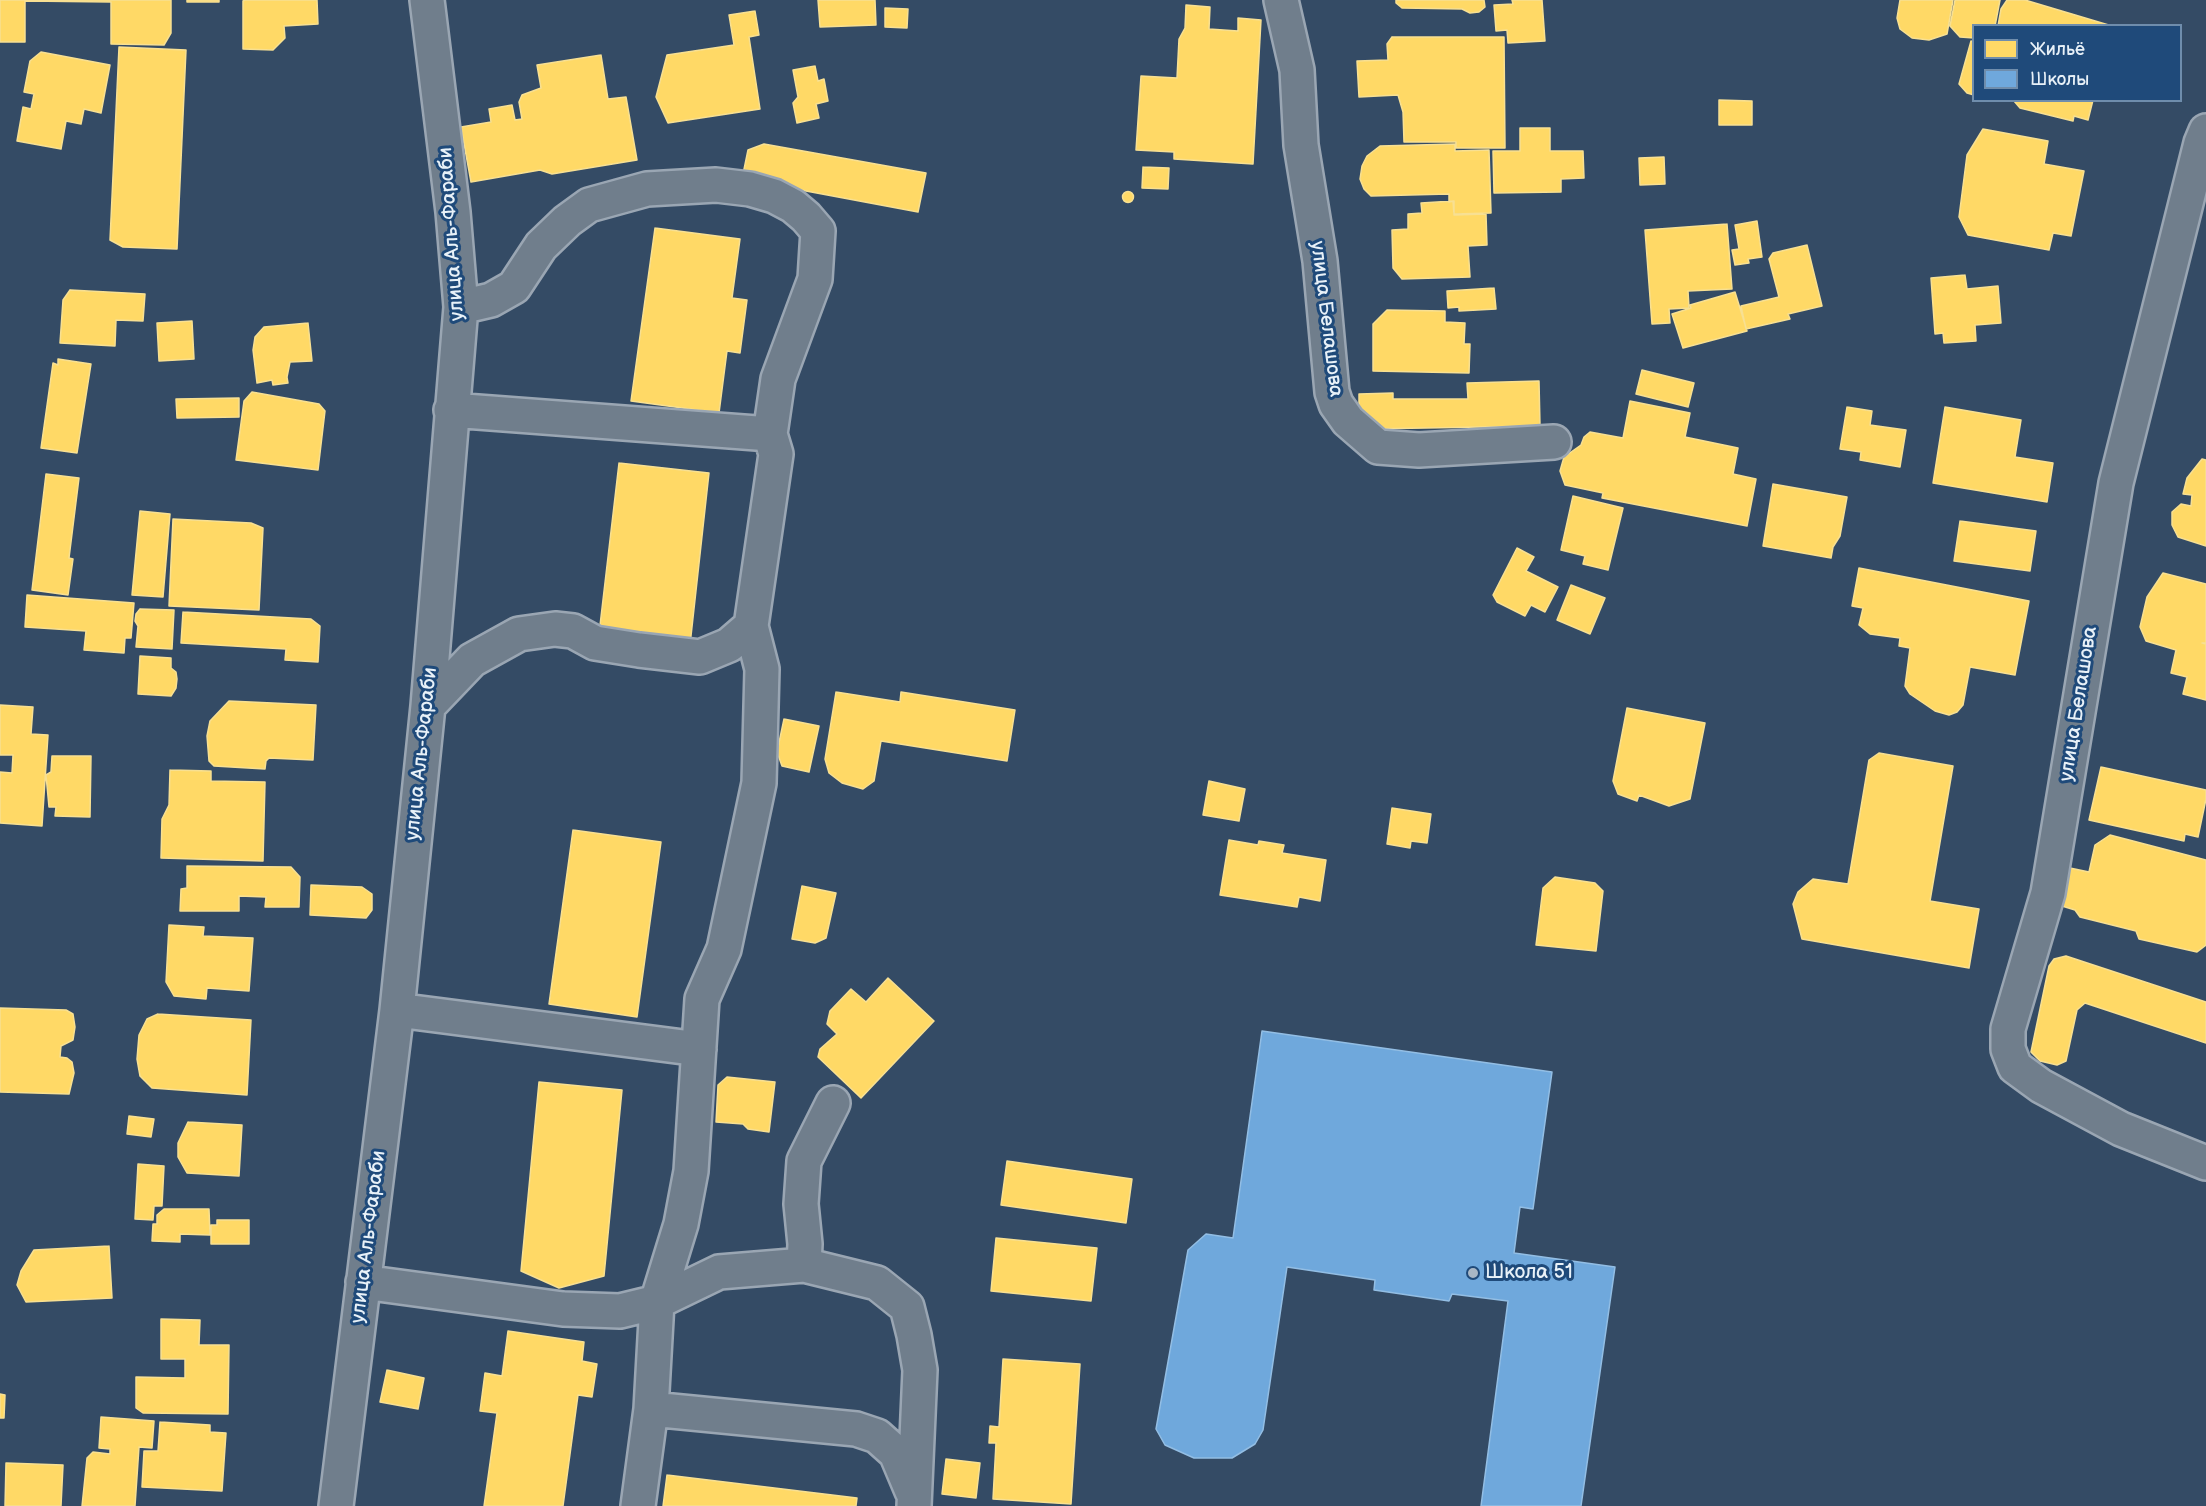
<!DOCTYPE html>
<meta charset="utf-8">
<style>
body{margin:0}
#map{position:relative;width:2206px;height:1506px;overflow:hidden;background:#344b65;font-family:"Balsamiq Sans",sans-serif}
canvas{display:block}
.legend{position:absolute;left:1972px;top:24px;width:210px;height:78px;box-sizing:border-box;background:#1f4a7a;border:2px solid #6f8dac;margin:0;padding:8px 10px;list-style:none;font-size:18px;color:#e8f1f8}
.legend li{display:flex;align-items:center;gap:12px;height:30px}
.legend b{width:30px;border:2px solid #6f8dac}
</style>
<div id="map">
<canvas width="2206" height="1506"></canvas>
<ul class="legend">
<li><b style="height:16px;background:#ffd966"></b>Жильё</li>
<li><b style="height:16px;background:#6fa8dc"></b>Школы</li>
</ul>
</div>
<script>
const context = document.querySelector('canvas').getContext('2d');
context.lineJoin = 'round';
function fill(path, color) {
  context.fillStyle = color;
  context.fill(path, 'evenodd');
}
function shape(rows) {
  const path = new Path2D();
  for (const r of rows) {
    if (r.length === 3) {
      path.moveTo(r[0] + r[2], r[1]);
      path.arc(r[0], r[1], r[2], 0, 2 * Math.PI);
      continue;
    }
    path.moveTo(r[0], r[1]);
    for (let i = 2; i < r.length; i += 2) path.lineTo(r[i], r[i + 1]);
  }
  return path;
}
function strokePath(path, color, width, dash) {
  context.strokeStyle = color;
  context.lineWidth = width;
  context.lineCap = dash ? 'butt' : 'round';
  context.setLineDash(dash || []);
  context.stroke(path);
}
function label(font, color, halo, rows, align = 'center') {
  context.font = font + ' "Balsamiq Sans",sans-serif';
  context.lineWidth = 6;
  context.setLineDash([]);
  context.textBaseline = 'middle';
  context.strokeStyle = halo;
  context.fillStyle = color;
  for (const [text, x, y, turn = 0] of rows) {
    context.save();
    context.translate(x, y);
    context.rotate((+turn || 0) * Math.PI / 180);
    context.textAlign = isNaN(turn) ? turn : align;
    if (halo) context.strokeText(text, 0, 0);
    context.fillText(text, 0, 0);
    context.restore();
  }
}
const homes = shape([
 [0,0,171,0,171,33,164,45,111,44,111,2,25,1,25,42,0,42,0,0],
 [187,0,219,0,219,2,187,2,187,0],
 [245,0,317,0,318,24,284,26,285,38,273,50,243,49,243,1,245,0],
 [818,0,875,0,876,25,820,27,818,0],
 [1396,0,1484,0,1485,7,1479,12,1470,13,1462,9,1402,8,1396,3,1396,0],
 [1512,0,1542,0,1545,41,1508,43,1507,30,1496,31,1494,5,1513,4,1512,0],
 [1900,0,1953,0,1947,34,1929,40,1912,38,1900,29,1897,18,1900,0],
 [1955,0,2000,0,1995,26,1974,26,1974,38,1960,37,1950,26,1955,0],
 [2007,0,2025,0,2112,26,1998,26,2001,9,2007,0],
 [1186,5,1210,7,1209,29,1238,31,1238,18,1261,20,1253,164,1174,159,1174,152,1136,150,1141,76,1177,78,1179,39,1185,28,1186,5],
 [885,8,908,9,907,28,885,27,885,8],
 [755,11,759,35,749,37,760,109,668,123,656,97,667,55,734,45,729,15,755,11],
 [1392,37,1504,37,1505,148,1456,148,1456,142,1404,142,1403,112,1398,95,1359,97,1357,61,1388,60,1387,44,1392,37],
 [1971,41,1974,42,1974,95,1967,93,1959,84,1971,41],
 [119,47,186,50,177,249,123,247,110,240,119,47],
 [41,52,110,65,101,113,84,109,81,124,66,121,61,149,17,141,23,107,31,109,34,94,24,92,30,61,41,52],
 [601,55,608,99,626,97,637,160,552,174,540,170,471,182,461,127,491,122,489,109,512,105,515,120,522,119,519,102,522,95,541,88,537,65,601,55],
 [815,66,818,81,824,79,828,101,816,104,819,118,797,123,793,103,798,97,793,70,815,66],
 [1719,100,1752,101,1752,125,1719,125,1719,100],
 [2093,100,2088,120,2074,116,2073,121,2020,108,2014,101,2093,100],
 [1520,128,1550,128,1550,151,1583,151,1584,178,1561,179,1561,192,1494,193,1493,151,1520,151,1520,128],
 [1983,129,2048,141,2044,164,2084,171,2071,236,2053,233,2049,250,1968,235,1959,217,1967,155,1983,129],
 [764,144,926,173,918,212,742,179,748,150,764,144],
 [1455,144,1455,151,1489,150,1491,213,1454,214,1454,201,1449,202,1449,194,1371,196,1364,189,1360,179,1362,166,1367,156,1380,146,1455,144],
 [1664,157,1665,184,1640,185,1639,158,1664,157],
 [1143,167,1169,168,1168,189,1142,188,1143,167],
 [1128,197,5.5],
 [1453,201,1454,215,1486,214,1487,245,1468,246,1470,277,1402,279,1393,268,1392,230,1408,229,1408,214,1422,213,1421,203,1453,201],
 [1757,221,1762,257,1748,259,1749,263,1735,265,1732,250,1739,249,1735,225,1757,221],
 [1727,224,1732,289,1688,291,1689,308,1669,309,1670,323,1652,324,1645,230,1727,224],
 [655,228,740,239,732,298,747,300,740,353,727,351,719,413,631,401,655,228],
 [1807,245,1822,306,1788,314,1790,319,1746,329,1741,306,1779,297,1769,259,1773,253,1807,245],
 [1965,275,1967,289,1998,286,2001,323,1975,325,1976,341,1944,343,1943,333,1935,334,1931,278,1965,275],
 [1494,288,1496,309,1459,311,1459,307,1448,308,1447,291,1494,288],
 [70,290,145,294,143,321,116,320,115,346,60,343,63,300,70,290],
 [1735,292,1747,331,1683,348,1672,314,1691,308,1690,305,1735,292],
 [1387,310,1445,311,1445,322,1465,323,1464,344,1470,344,1469,373,1373,371,1373,324,1387,310],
 [192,321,194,359,159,361,157,323,192,321],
 [308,323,312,361,290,362,287,377,288,383,273,385,272,380,257,383,253,350,255,337,264,327,308,323],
 [58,359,91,364,77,453,41,448,53,363,58,365,58,359],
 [1642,370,1694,383,1688,407,1636,394,1642,370],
 [1539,381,1540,426,1368,429,1359,419,1359,394,1393,393,1393,399,1468,399,1467,383,1539,381],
 [252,392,319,404,325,411,318,470,236,460,244,401,252,392],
 [239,398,239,417,177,418,176,399,239,398],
 [1630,401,1690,413,1685,437,1738,448,1733,474,1756,479,1747,526,1602,498,1603,493,1565,485,1560,471,1564,457,1581,445,1584,437,1590,432,1623,438,1630,401],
 [1847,407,1872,411,1870,425,1906,430,1900,467,1860,460,1861,452,1840,449,1847,407],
 [1945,407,2021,420,2015,457,2053,463,2047,502,1933,483,1945,407],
 [2202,459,2206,460,2206,546,2178,537,2172,525,2172,512,2181,504,2191,506,2192,495,2183,494,2187,478,2202,459],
 [619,463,709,473,690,645,599,634,619,463],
 [46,474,79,478,69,558,73,559,68,595,32,590,46,474],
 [1773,484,1847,497,1840,536,1833,547,1831,558,1763,546,1773,484],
 [1573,496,1623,508,1608,570,1583,564,1585,556,1561,550,1573,496],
 [140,511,170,514,163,597,132,595,140,511],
 [173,519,251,523,263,528,259,610,169,606,173,519],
 [1960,521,2036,531,2030,571,1954,561,1960,521],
 [1517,548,1534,557,1526,571,1558,587,1545,612,1531,605,1525,616,1497,602,1493,595,1517,548],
 [1859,568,2029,601,2015,675,1970,667,1963,705,1957,712,1949,715,1935,711,1910,694,1905,686,1910,648,1899,646,1900,638,1870,634,1859,625,1863,608,1852,606,1859,568],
 [2163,573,2206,584,2206,643,2202,643,2206,644,2206,700,2183,694,2187,677,2171,673,2176,650,2146,641,2140,627,2147,597,2163,573],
 [1571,585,1605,598,1590,634,1557,620,1571,585],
 [27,595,134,603,131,638,125,638,124,653,84,650,86,631,25,627,27,595],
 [140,609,174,610,172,649,136,647,138,626,135,621,136,614,140,609],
 [183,612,311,619,320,626,318,662,285,660,286,649,181,643,183,612],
 [140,656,171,658,171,668,176,672,177,679,176,688,171,696,138,694,140,656],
 [836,692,900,702,901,692,1015,710,1007,761,881,741,874,781,863,789,842,783,829,773,825,759,836,692],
 [229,701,316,705,313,760,269,758,266,761,265,769,214,766,209,761,207,736,210,721,229,701],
 [0,705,33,707,31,734,48,735,42,826,0,823,0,772,12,773,13,755,0,755,0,705],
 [1627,708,1705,723,1690,799,1669,806,1639,795,1637,801,1618,794,1613,781,1627,708],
 [784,719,819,726,809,772,782,766,777,752,784,719],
 [1879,753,1953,766,1930,901,1979,909,1969,968,1802,939,1793,904,1798,892,1813,879,1848,884,1869,760,1879,753],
 [52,756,91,756,90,817,55,816,56,807,49,807,46,775,51,772,52,756],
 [2101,767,2206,790,2206,799,2198,837,2185,834,2184,841,2089,820,2101,767],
 [170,770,211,771,211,781,265,782,263,861,161,858,162,819,169,805,170,770],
 [1209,781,1245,789,1239,821,1203,815,1209,781],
 [1392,808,1431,814,1427,843,1411,841,1410,848,1387,844,1392,808],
 [573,830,661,842,637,1017,549,1004,573,830],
 [2110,835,2206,860,2206,945,2197,952,2139,939,2136,931,2080,917,2075,910,2062,906,2070,868,2089,872,2095,845,2110,835],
 [1229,840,1258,845,1259,841,1284,845,1282,853,1326,860,1320,901,1299,897,1297,907,1220,895,1229,840],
 [187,866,291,867,300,877,299,907,265,907,266,897,239,896,239,911,180,911,181,889,187,888,187,866],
 [1555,877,1595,883,1603,891,1596,951,1536,945,1543,888,1555,877],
 [311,885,362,887,372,894,372,910,366,918,310,915,311,885],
 [802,886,836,893,826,938,815,943,792,939,802,886],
 [169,925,204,927,203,936,253,938,249,991,207,988,206,999,174,996,166,982,169,925],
 [2066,956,2206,1002,2206,1043,2085,1003,2077,1010,2066,1061,2057,1065,2040,1061,2031,1052,2049,966,2054,959,2066,956],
 [888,978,934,1021,861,1098,818,1057,820,1049,837,1034,827,1024,830,1011,851,989,866,1002,888,978],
 [0,1008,66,1010,73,1014,75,1027,73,1040,61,1046,60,1057,67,1058,72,1062,74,1073,69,1094,0,1092,0,1008],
 [158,1014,251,1020,247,1095,152,1088,140,1076,137,1059,139,1035,147,1019,158,1014],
 [727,1077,775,1082,769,1132,748,1129,743,1124,716,1122,718,1085,727,1077],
 [539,1082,622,1090,604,1276,559,1288,521,1271,539,1082],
 [129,1116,154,1119,151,1137,127,1134,129,1116],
 [188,1122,242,1125,239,1176,187,1173,178,1157,178,1143,188,1122],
 [1007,1161,1132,1179,1126,1223,1001,1205,1007,1161],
 [138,1164,164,1166,162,1206,154,1206,153,1220,135,1219,138,1164],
 [164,1209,209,1209,210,1235,180,1234,180,1242,152,1241,153,1224,157,1224,157,1215,164,1209],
 [217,1220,249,1220,249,1244,211,1244,211,1225,217,1225,217,1220],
 [996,1238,1097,1248,1091,1301,991,1291,996,1238],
 [109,1246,112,1298,26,1302,17,1285,21,1271,34,1250,109,1246],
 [161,1319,200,1320,199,1345,229,1345,228,1414,143,1413,136,1408,136,1377,185,1378,185,1359,161,1359,161,1319],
 [508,1331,584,1342,582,1361,597,1364,592,1397,578,1395,563,1506,484,1506,497,1413,480,1411,485,1373,502,1376,508,1331],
 [1003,1359,1080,1364,1071,1504,993,1499,996,1443,989,1443,990,1426,999,1427,1003,1359],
 [387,1370,424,1378,418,1409,380,1402,387,1370],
 [0,1394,5,1395,4,1418,0,1418,0,1394],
 [101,1417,154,1421,152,1448,139,1447,135,1506,82,1506,87,1458,93,1452,110,1454,110,1449,99,1448,101,1417],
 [160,1422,210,1425,210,1432,226,1433,222,1491,142,1487,144,1451,158,1451,160,1422],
 [946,1459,980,1463,976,1498,942,1494,946,1459],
 [6,1463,63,1465,61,1506,5,1506,6,1463],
 [667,1475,857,1498,856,1506,663,1506,667,1475]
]);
fill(homes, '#ffd966');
strokePath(homes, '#f8e092', 1.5);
const schools = shape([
 [1262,1031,1552,1072,1533,1209,1520,1207,1514,1253,1615,1267,1581,1506,1481,1506,1508,1301,1452,1294,1449,1301,1374,1290,1375,1280,1287,1267,1263,1430,1255,1444,1232,1458,1194,1458,1165,1445,1156,1429,1188,1250,1206,1234,1233,1238,1262,1031]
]);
fill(schools, '#6fa8dc');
strokePath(schools, '#93bee4', 1.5);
const minor = shape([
 [1281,0,1297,70,1301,145,1320,261,1332,392,1336,404,1348,421,1378,447,1419,450,1554,442],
 [2206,131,2201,143,2116,483,2048,893,2008,1029,2008,1049,2015,1067,2041,1086,2121,1129,2206,1163],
 [461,307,491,300,514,287,541,246,567,221,589,205,647,189,716,185,750,189,774,196,793,206,806,217,818,231,815,279,778,379,770,434,776,454,751,626,762,669,759,783,724,949,702,999,691,1171,681,1224,657,1302,651,1409,638,1506],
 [451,410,770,434],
 [428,706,472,660,519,634,555,629,573,631,595,643,639,650,700,657,729,645,751,626],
 [397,1010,699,1049],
 [804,1265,805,1244,801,1204,804,1161,833,1103],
 [363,1282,563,1309,620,1311,657,1302,719,1272,804,1265,877,1283,907,1307,914,1335,920,1370,914,1506],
 [651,1409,856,1429,877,1436,896,1453,912,1491],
 [336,1506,397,1010,428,706,461,307,453,212,427,0]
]);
strokePath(minor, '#9aa6b3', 38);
strokePath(minor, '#707e8c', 33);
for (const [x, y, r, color] of [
 [1473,1273,6,"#a9b7c5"]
]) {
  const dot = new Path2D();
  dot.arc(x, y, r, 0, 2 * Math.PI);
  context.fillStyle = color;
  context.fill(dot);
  strokePath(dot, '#1f4a7a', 2);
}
label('20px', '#e8f1f8', '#1f4a7a', [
 ["улица Аль-Фараби",452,234,-94],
 ["улица Белашова",1326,319,83],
 ["улица Белашова",2079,704,-81],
 ["улица Аль-Фараби",422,754,-84],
 ["улица Аль-Фараби",369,1237,-83]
]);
label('20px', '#e8f1f8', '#1f4a7a', [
 ["Школа 51",1485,1273]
], 'left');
</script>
